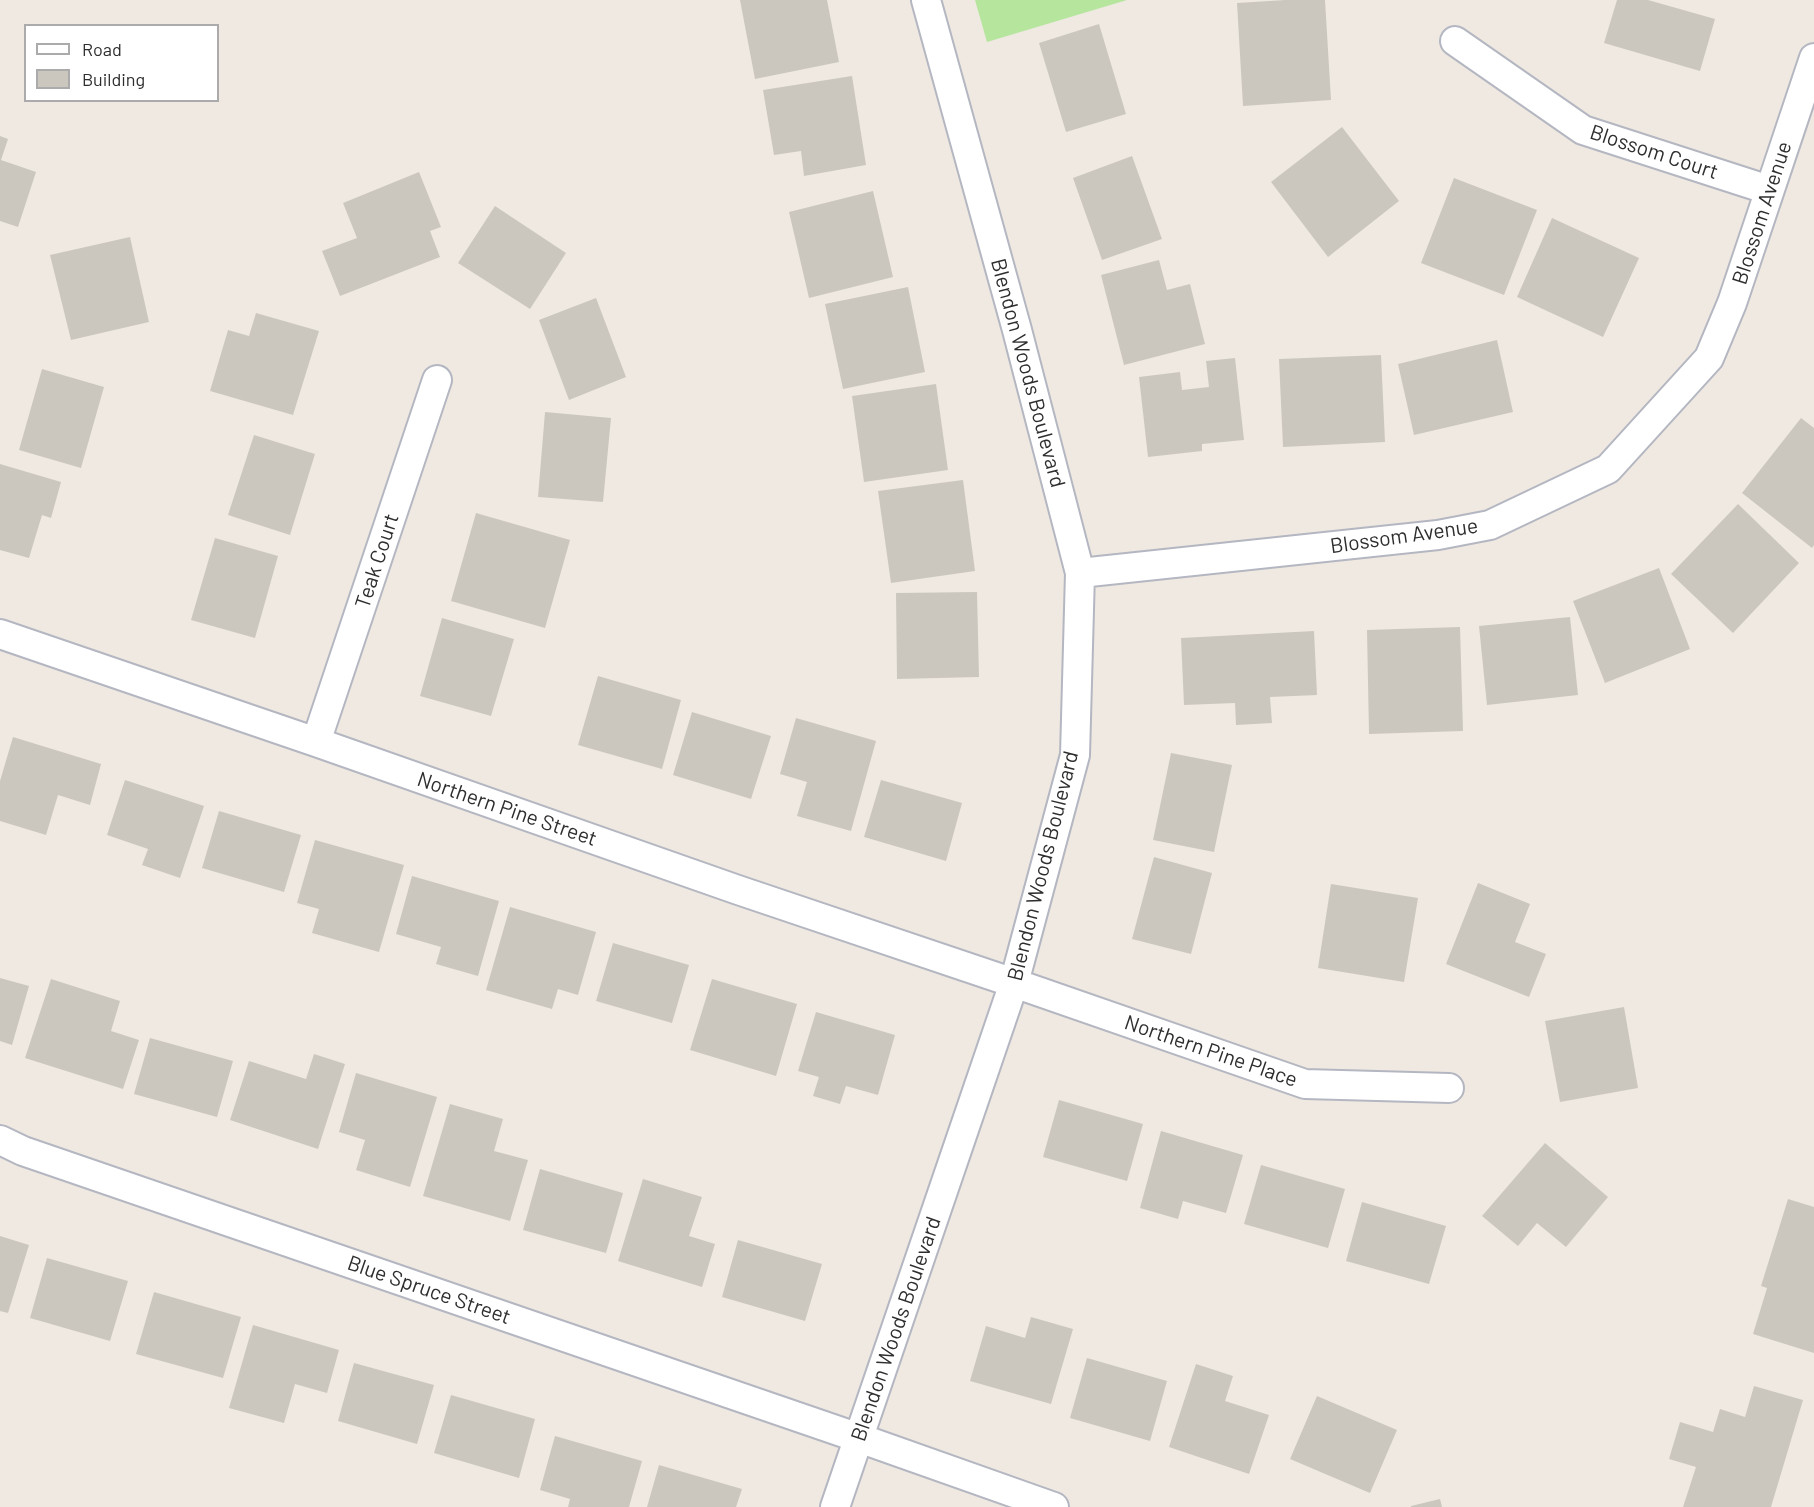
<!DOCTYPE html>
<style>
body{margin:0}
#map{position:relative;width:1814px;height:1507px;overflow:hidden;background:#efe9e1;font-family:Barlow,sans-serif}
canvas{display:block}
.legend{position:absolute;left:24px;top:24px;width:195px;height:78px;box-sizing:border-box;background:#fff;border:2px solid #ababab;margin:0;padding:8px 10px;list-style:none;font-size:18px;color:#2e2e2e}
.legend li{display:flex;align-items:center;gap:12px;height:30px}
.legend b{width:30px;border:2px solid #ababab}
</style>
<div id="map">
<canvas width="1814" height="1507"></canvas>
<ul class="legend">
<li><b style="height:8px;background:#fff"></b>Road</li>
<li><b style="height:16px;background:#cbc7bf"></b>Building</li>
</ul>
</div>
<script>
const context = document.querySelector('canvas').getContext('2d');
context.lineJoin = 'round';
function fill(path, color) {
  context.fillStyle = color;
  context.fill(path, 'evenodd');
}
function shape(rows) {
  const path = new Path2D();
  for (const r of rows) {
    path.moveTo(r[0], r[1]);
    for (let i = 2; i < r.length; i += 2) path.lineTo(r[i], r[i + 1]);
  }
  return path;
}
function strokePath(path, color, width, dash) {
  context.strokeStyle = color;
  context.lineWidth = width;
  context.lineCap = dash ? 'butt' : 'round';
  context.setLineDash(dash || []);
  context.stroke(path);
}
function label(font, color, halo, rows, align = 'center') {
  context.font = font + ' Barlow,sans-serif';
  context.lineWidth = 4.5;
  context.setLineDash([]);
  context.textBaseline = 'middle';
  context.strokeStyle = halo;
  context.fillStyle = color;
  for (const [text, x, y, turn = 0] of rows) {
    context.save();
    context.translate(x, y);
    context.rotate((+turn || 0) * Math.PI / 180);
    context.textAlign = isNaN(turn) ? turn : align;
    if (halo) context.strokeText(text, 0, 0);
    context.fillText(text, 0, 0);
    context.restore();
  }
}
fill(shape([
 [975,0,1127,0,987,42]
]), '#b6e59e');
fill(shape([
 [740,0,827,0,839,62,755,79],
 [1285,0,1325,0,1331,100,1243,106,1237,3],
 [1617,0,1648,0,1715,19,1700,71,1604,43],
 [1099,24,1126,114,1066,132,1039,43],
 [852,76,866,165,804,176,801,151,774,155,763,90],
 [1342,127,1399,201,1328,257,1271,182],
 [0,136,8,139,1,160,36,172,18,227,0,221],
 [1132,156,1162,239,1102,260,1073,178],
 [419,172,441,227,430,231,440,257,340,296,322,251,357,238,343,203],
 [1454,178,1537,210,1504,295,1421,263],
 [873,191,893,277,809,298,789,212],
 [495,206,566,253,530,309,458,263],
 [1552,218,1639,258,1603,337,1517,297],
 [130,237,149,322,71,340,50,255],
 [1159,260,1167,290,1190,284,1205,344,1124,365,1101,275],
 [908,287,925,372,843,389,825,304],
 [596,298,626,377,569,400,539,320],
 [256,313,319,331,293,415,210,391,228,330,249,336],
 [1497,340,1513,412,1414,435,1398,364],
 [1381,355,1385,442,1283,447,1279,359],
 [1235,358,1244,440,1202,444,1202,451,1148,457,1139,377,1180,372,1182,390,1209,387,1206,361],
 [42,369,104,387,81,468,19,450],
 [936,384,948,470,864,482,852,396],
 [545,412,611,418,603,502,538,497],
 [1801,418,1814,428,1814,545,1812,548,1742,493],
 [254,435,315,454,290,535,228,515],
 [0,464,61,482,51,518,42,515,29,558,0,550],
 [963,480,975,571,891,583,878,491],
 [1738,504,1799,563,1733,633,1671,574],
 [476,513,570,540,545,628,451,601],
 [215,538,278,556,255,638,191,620],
 [1659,568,1690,649,1605,683,1573,601],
 [977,592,979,677,897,679,896,593],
 [1570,617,1578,695,1487,705,1479,626],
 [442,618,514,639,491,716,420,696],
 [1460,627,1463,731,1369,734,1367,630],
 [1314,631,1317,695,1270,697,1272,723,1236,725,1235,703,1184,705,1181,638],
 [598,676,681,700,662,769,578,745],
 [692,712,771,736,751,799,673,775],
 [796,718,876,741,851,831,797,816,807,782,780,774],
 [13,737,101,764,90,805,58,795,46,835,0,821,0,781],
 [1171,753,1232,765,1214,852,1153,840],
 [125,780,204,806,180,878,142,865,148,849,107,835],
 [881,780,962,803,946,861,864,837],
 [219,811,301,835,284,892,202,868],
 [315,840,404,865,379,952,312,933,319,909,297,903],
 [1154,857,1212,873,1191,954,1132,939],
 [412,876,499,901,478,976,436,964,441,947,396,934],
 [1478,883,1530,904,1515,942,1546,954,1529,997,1446,964],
 [1331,884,1418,898,1404,982,1318,968],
 [510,907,596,932,578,995,558,989,552,1009,486,990],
 [613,943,689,965,672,1023,596,1001],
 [0,978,29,986,12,1045,0,1041],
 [51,979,120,1001,111,1031,139,1040,123,1089,25,1058],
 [712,979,797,1004,776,1076,690,1050],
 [1624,1007,1638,1088,1560,1102,1545,1021],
 [816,1012,895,1035,878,1095,846,1086,840,1104,813,1096,819,1077,798,1071],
 [150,1038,233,1061,217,1117,134,1094],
 [314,1054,345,1064,318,1149,230,1120,249,1061,306,1079],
 [356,1073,437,1097,410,1187,356,1170,365,1140,339,1132],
 [1059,1100,1143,1124,1127,1181,1043,1157],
 [450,1104,503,1119,494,1151,528,1160,510,1221,423,1196],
 [1161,1131,1243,1155,1226,1213,1183,1201,1178,1219,1140,1208],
 [1545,1143,1608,1197,1566,1247,1537,1223,1518,1246,1482,1216],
 [1261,1165,1345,1189,1328,1248,1244,1224],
 [540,1169,623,1193,606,1253,523,1230],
 [643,1179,702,1197,689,1236,715,1244,702,1287,618,1261],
 [1788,1199,1814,1207,1814,1353,1753,1334,1767,1288,1761,1286],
 [1362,1202,1446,1226,1429,1284,1346,1261],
 [0,1236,29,1245,8,1313,0,1311],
 [738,1240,822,1264,805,1321,722,1297],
 [47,1258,128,1281,110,1341,30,1318],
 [154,1292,241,1317,223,1378,136,1354],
 [1031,1317,1073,1329,1051,1404,970,1381,986,1326,1025,1338],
 [253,1325,339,1350,327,1393,295,1384,284,1423,229,1408],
 [1087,1358,1167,1381,1150,1441,1070,1418],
 [354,1363,434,1385,417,1444,338,1421],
 [1196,1364,1233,1376,1225,1401,1269,1415,1249,1474,1169,1447],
 [1754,1386,1803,1400,1771,1507,1683,1507,1696,1467,1669,1459,1680,1422,1713,1432,1720,1409,1745,1417],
 [451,1395,535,1419,519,1478,434,1453],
 [1317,1396,1397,1430,1370,1493,1290,1459],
 [555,1436,642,1461,629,1507,568,1507,570,1499,540,1490],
 [659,1465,742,1489,736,1507,647,1507],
 [1440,1499,1442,1507,1411,1507,1411,1506]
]), '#cbc7bf');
const minor = shape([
 [1455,41,1583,130,1769,190],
 [1080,573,1438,535,1490,525,1608,469,1709,358,1732,303,1814,58],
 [0,634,316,742,738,890,1014,983,1305,1084,1449,1088],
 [316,742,437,380],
 [0,1140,23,1151,859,1438,1054,1507],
 [835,1507,1014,983,1075,755,1080,573,1017,330,926,0]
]);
strokePath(minor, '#b4b7c1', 32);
strokePath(minor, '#fff', 28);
label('21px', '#2e2e2e', '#fff', [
 ["Blossom Court",1654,152,18],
 ["Blossom Avenue",1762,213,-72],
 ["Blendon Woods Boulevard",1028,373,75],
 ["Blossom Avenue",1404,536,-8],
 ["Teak Court",377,561,-72],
 ["Northern Pine Street",507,809,19],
 ["Blendon Woods Boulevard",1043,866,-76],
 ["Northern Pine Place",1211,1051,19],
 ["Blue Spruce Street",429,1290,19],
 ["Blendon Woods Boulevard",896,1329,-71]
]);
</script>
